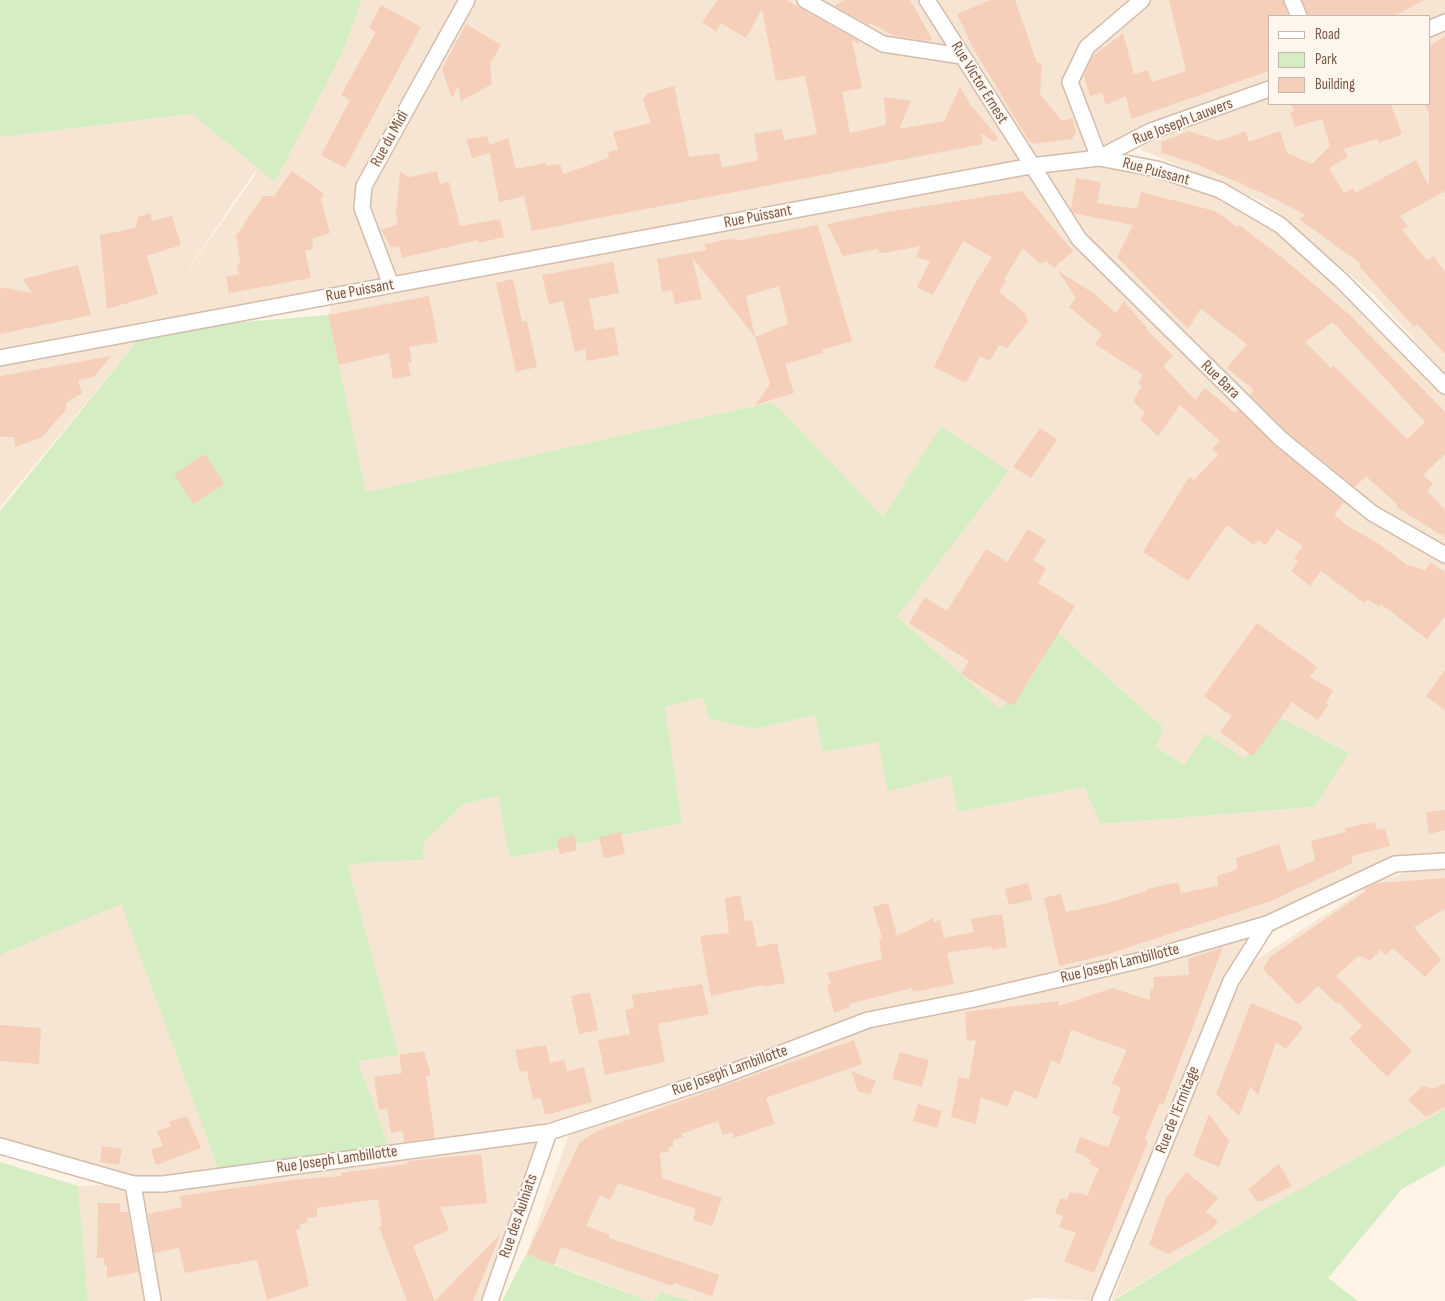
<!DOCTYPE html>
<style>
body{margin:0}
#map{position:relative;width:1445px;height:1301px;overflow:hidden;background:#fef3e5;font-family:"Sofia Sans Condensed",sans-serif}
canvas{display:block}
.legend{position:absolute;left:1268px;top:15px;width:162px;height:90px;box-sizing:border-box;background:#fff7ed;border:1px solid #c9b7ab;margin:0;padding:6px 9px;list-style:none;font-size:15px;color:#795748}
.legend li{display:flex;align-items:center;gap:10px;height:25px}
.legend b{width:25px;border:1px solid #c9b7ab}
</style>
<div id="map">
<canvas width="1445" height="1301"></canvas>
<ul class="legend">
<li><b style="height:6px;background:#fff"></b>Road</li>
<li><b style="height:14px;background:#d5edc2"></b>Park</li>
<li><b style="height:14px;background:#f6cfba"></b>Building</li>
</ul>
</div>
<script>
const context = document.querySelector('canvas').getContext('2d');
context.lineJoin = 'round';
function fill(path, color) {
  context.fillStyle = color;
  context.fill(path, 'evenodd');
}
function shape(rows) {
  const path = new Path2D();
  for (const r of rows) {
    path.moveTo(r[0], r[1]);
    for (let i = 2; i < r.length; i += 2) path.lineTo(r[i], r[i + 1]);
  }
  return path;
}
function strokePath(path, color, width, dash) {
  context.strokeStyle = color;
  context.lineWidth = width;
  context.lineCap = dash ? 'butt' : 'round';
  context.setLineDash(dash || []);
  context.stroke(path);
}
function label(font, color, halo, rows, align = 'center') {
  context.font = font + ' "Sofia Sans Condensed",sans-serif';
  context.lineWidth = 4;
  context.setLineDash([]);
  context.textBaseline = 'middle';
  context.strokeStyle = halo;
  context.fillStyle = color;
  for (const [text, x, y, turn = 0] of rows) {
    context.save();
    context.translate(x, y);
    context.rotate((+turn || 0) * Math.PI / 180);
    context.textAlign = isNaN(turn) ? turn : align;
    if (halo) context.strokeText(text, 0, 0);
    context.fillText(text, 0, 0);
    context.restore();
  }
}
fill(shape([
 [362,0,927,0,940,21,931,0,1445,0,1445,374,1374,295,1264,202,1140,149,1166,126,1151,131,1099,158,1195,182,1302,245,1445,386,1445,1109,1268,1207,1112,1300,1225,1011,1252,963,1375,882,1442,862,1416,863,1267,924,1227,935,1257,939,1231,981,1100,1301,1034,1298,1023,1301,693,1301,661,1293,653,1301,648,1301,527,1253,573,1123,549,1132,490,1301,88,1301,78,1186,213,1180,472,1143,391,1153,358,1061,399,1054,348,866,370,862,423,860,424,842,464,804,498,796,511,858,682,823,665,707,703,697,709,719,755,729,816,715,823,752,878,742,889,792,950,775,958,812,1084,787,1102,824,1314,807,1349,753,1279,716,1244,760,1205,733,1186,765,1156,747,1164,728,1056,631,1001,710,897,617,1009,471,941,428,883,518,773,402,366,492,328,315,335,296,142,335,0,507,0,358,142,335,145,331,0,355,0,137,192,114,260,165,275,181,342,53],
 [1269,16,1429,16,1429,104,1269,104],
 [1091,159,1035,172,1032,166],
 [257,168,254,177,188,270,188,269],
 [1216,374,1217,374,1310,461,1303,457],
 [121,903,221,1176,121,1181,0,1146,0,955]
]), '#f6e5d3');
fill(shape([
 [0,0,362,0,342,53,275,182,192,114,0,137],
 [328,315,366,492,773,402,883,517,941,427,1009,471,897,617,1001,710,1056,631,1164,728,1156,747,1185,765,1205,733,1244,759,1278,716,1349,753,1314,807,1101,824,1084,787,958,812,950,775,888,792,878,742,823,752,815,715,755,729,709,719,703,697,665,707,682,823,510,858,498,796,464,804,424,842,423,860,370,862,348,866,399,1055,358,1061,391,1153,221,1176,121,904,0,955,0,511,146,330],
 [1445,1109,1445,1165,1402,1189,1328,1278,1358,1301,1112,1301,1268,1207],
 [0,1162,78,1186,88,1301,0,1301],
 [527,1253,554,1265,648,1301,502,1301],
 [661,1293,693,1301,653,1301]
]), '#d5edc2');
fill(shape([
 [718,0,786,0,859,41,858,44,852,40,862,88,842,92,850,133,886,125,884,97,911,101,899,129,944,121,960,87,970,104,998,138,994,142,981,133,983,144,532,231,524,196,499,202,490,153,472,158,466,139,487,136,489,145,508,138,516,169,546,163,546,166,560,164,563,174,609,158,608,152,618,149,613,132,651,123,643,100,647,94,674,86,689,157,719,153,722,168,758,160,754,134,782,129,784,140,817,134,805,76,776,81,762,9,746,38,721,23,716,32,702,22],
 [844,0,910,0,932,39,929,41,895,36,870,23,869,25,834,6],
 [991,0,1015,0,1037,63,1042,63,1040,94,1062,121,1072,118,1076,132,1072,139,1034,144,1029,141,974,50,957,14],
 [1169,0,1283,0,1289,16,1269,16,1269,71,1131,119,1126,96,1106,105,1102,93,1090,96,1084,76,1092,57,1123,33,1134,74,1148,70,1152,82,1186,71],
 [1302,0,1424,0,1394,16,1308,16],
 [381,5,421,27,345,168,321,155,350,100,341,95,376,32,369,28],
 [466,24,501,45,490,64,492,84,461,101,458,86,452,98,442,69],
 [1445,36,1445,191,1400,216,1408,226,1402,230,1427,260,1434,256,1445,273,1445,354,1417,324,1414,327,1359,266,1361,264,1299,219,1306,215,1271,197,1196,164,1162,153,1161,142,1189,131,1219,141,1245,131,1249,142,1280,131,1287,153,1312,164,1330,146,1322,119,1295,127,1290,112,1294,111,1291,104,1391,104,1402,134,1379,143,1377,139,1344,149,1348,157,1329,168,1344,193,1353,188,1355,193,1416,160,1429,187,1429,114,1424,104,1429,104,1429,46],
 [292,171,324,194,321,199,330,233,312,239,313,249,305,251,311,278,229,293,226,277,239,274,237,265,240,264,239,254,236,236,263,196,274,196],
 [437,171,440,184,449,182,460,226,500,219,504,237,478,243,478,240,402,258,399,246,392,248,381,230,398,224,396,214,400,172,409,177],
 [1076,178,1101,182,1097,203,1137,209,1141,192,1215,211,1237,227,1239,225,1284,259,1350,315,1445,412,1445,454,1423,475,1433,484,1427,491,1445,510,1445,537,1396,507,1398,505,1366,476,1355,487,1287,432,1250,395,1254,390,1227,368,1247,344,1201,309,1188,329,1117,257,1133,225,1073,213,1071,209],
 [1333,322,1425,422,1407,439,1333,365,1331,368,1305,342],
 [1022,191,1073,251,1054,268,1047,261,1040,264,1023,248,1004,279,1006,280,999,292,1025,313,1028,322,1007,348,999,345,990,361,980,356,966,383,934,367,973,287,992,257,963,241,933,295,917,287,930,261,916,257,921,246,883,253,879,253,878,249,843,256,827,224,888,212],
 [150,213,152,221,172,216,181,245,147,256,158,294,107,309,100,235,135,228,138,217],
 [818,225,852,341,822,350,823,353,785,364,794,393,755,405,770,384,755,337,692,257,702,299,675,304,672,290,662,292,657,259,707,250,704,244,735,238,736,241],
 [779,286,788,324,755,337,746,296],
 [613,262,619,293,589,299,595,330,614,327,619,355,587,361,585,349,575,352,563,301,549,304,542,275],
 [78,265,91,315,0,334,0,287,32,293,23,279],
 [1058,271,1093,293,1116,313,1124,301,1147,328,1146,329,1173,356,1163,366,1195,400,1205,388,1235,413,1238,409,1275,446,1344,502,1334,515,1348,526,1379,544,1407,565,1425,570,1431,563,1445,572,1445,616,1427,639,1381,604,1379,607,1367,599,1364,603,1321,571,1310,586,1291,571,1298,561,1294,558,1303,546,1277,529,1266,545,1258,540,1254,545,1227,525,1188,581,1143,552,1189,477,1194,480,1218,455,1212,449,1220,441,1180,405,1158,436,1140,419,1145,413,1133,401,1142,386,1138,383,1143,375,1095,344,1102,334,1069,307,1076,298],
 [513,279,522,322,527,321,537,367,516,372,496,283],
 [429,296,438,342,409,347,412,362,408,363,411,376,393,379,389,353,339,365,328,315],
 [111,356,94,377,78,380,82,393,66,403,66,410,41,438,15,447,14,437,0,437,0,376],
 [1040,428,1057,440,1031,478,1013,467],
 [205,454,224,484,193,504,174,474],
 [1028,529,1046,540,1033,560,1046,568,1038,583,1075,606,1013,706,961,674,969,661,909,623,925,597,947,611,986,549,1007,562],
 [1257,623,1317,667,1310,677,1333,690,1326,703,1329,704,1318,720,1292,702,1253,756,1220,732,1232,716,1204,696],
 [1445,670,1445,710,1426,696],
 [1445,810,1445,830,1429,834,1426,812],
 [1375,822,1377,830,1385,828,1390,846,1352,856,1352,863,1271,901,1105,955,1059,966,1044,898,1061,894,1066,912,1108,903,1147,891,1147,889,1174,883,1179,884,1181,893,1218,886,1217,876,1237,869,1236,858,1279,844,1288,872,1315,860,1311,841,1346,832,1345,828],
 [621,832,625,854,604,858,599,837],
 [574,835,577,850,560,854,557,839],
 [1445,878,1445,909,1414,927,1441,960,1425,977,1393,948,1386,955,1381,950,1370,960,1359,956,1336,976,1412,1051,1387,1077,1349,1039,1362,1026,1338,1002,1337,1004,1318,986,1298,1005,1263,969,1270,957,1366,891,1364,889,1377,883],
 [1028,883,1032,900,1009,905,1005,889],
 [740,895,745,921,752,920,757,947,777,943,785,983,763,987,763,985,711,996,700,936,729,933,725,898],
 [888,903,897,936,933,918,934,922,940,920,944,938,974,932,971,919,1002,914,1007,947,992,950,991,946,947,953,954,984,913,992,912,988,849,1004,850,1007,834,1013,827,985,831,984,827,973,882,959,879,939,882,938,873,907],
 [1223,947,1163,1105,1160,1103,1145,1138,1142,1136,1148,1142,1094,1273,1064,1261,1076,1233,1059,1227,1063,1216,1055,1213,1061,1198,1067,1200,1070,1192,1076,1194,1077,1192,1087,1196,1099,1168,1089,1164,1091,1160,1075,1152,1080,1137,1108,1147,1120,1117,1112,1113,1121,1088,1112,1083,1127,1050,1071,1030,1060,1064,1051,1061,1037,1099,1014,1090,1008,1107,981,1097,976,1124,951,1117,959,1077,969,1079,976,1040,967,1041,965,1012,1059,1001,1059,1006,1112,988,1150,1000,1150,989,1154,989,1153,977,1189,975,1188,959],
 [702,984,709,1014,658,1024,665,1062,605,1075,598,1040,630,1034,625,1010,634,1008,632,995],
 [590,992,598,1030,579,1034,571,996],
 [1251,1003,1297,1022,1303,1028,1286,1049,1276,1042,1258,1095,1250,1087,1239,1116,1216,1094],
 [0,1025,41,1028,39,1064,0,1061],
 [854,1040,862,1064,766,1098,775,1124,734,1138,732,1132,723,1135,718,1121,681,1134,683,1137,673,1140,673,1147,668,1147,669,1152,660,1153,662,1178,722,1198,712,1226,693,1220,696,1209,618,1183,610,1200,600,1195,586,1226,609,1234,609,1238,719,1275,712,1296,674,1283,672,1286,561,1247,554,1265,527,1254,580,1142,599,1130],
 [546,1045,550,1063,564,1060,567,1071,584,1067,592,1102,545,1115,541,1098,533,1100,527,1071,520,1072,515,1050],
 [424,1051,431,1075,426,1076,435,1138,404,1142,403,1131,391,1133,387,1108,379,1110,374,1077,402,1073,399,1055],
 [900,1052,929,1060,922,1087,892,1079],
 [851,1071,876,1081,870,1095,858,1091],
 [1445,1083,1445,1107,1426,1117,1408,1100,1423,1086,1434,1089],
 [918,1104,942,1111,937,1128,913,1121],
 [1209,1114,1229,1141,1219,1167,1193,1156],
 [187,1116,201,1148,156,1165,151,1150,163,1146,157,1131,171,1126,169,1122],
 [102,1146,122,1149,119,1165,100,1162],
 [481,1154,487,1203,440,1207,449,1230,413,1246,435,1301,407,1301,379,1227,382,1226,378,1199,317,1208,317,1217,307,1218,307,1223,300,1224,301,1229,296,1230,309,1286,267,1300,257,1260,185,1273,179,1248,154,1253,148,1214,182,1207,180,1196,292,1180,342,1176,341,1173,408,1164,407,1161],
 [1279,1164,1292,1186,1262,1201,1257,1201,1248,1189],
 [1186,1172,1218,1198,1206,1212,1218,1221,1212,1229,1169,1254,1149,1245,1166,1198],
 [98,1203,120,1203,120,1212,128,1212,139,1272,107,1278,107,1265,104,1265,104,1258,97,1258],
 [501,1233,473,1301,435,1301]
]), '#f6cfba');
const minor = shape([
 [805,0,883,44,962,56],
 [927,0,1079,239,1281,439,1372,513,1445,555],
 [1292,0,1299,16],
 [1429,29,1445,22],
 [1099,158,1070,82,1087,47,1142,0],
 [1099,158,1151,131,1269,89],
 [391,285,362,208,364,186,467,0],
 [0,358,1031,166,1099,158,1157,169,1220,190,1280,225,1342,281,1445,386],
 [0,1146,133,1184,163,1184,549,1132,719,1077,868,1020,974,999,1146,959,1267,924,1395,864,1445,861],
 [133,1184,153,1301],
 [490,1301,549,1132],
 [1100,1301,1231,981,1267,924]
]);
strokePath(minor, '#d3bcac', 18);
strokePath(minor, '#fff', 15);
label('16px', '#795748', '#fff7ed', [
 ["Rue Victor Ernest",979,83,58],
 ["Rue Joseph Lauwers",1183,122,-21],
 ["Rue du Midi",390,139,-61],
 ["Rue Puissant",1156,172,15],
 ["Rue Puissant",758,217,-11],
 ["Rue Puissant",360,291,-10],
 ["Rue Bara",1220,380,44],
 ["Rue Joseph Lambillotte",1120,964,-14],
 ["Rue Joseph Lambillotte",730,1071,-20],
 ["Rue de l'Ermitage",1178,1110,-68],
 ["Rue Joseph Lambillotte",337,1160,-8],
 ["Rue des Aulniats",519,1216,-71]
]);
</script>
